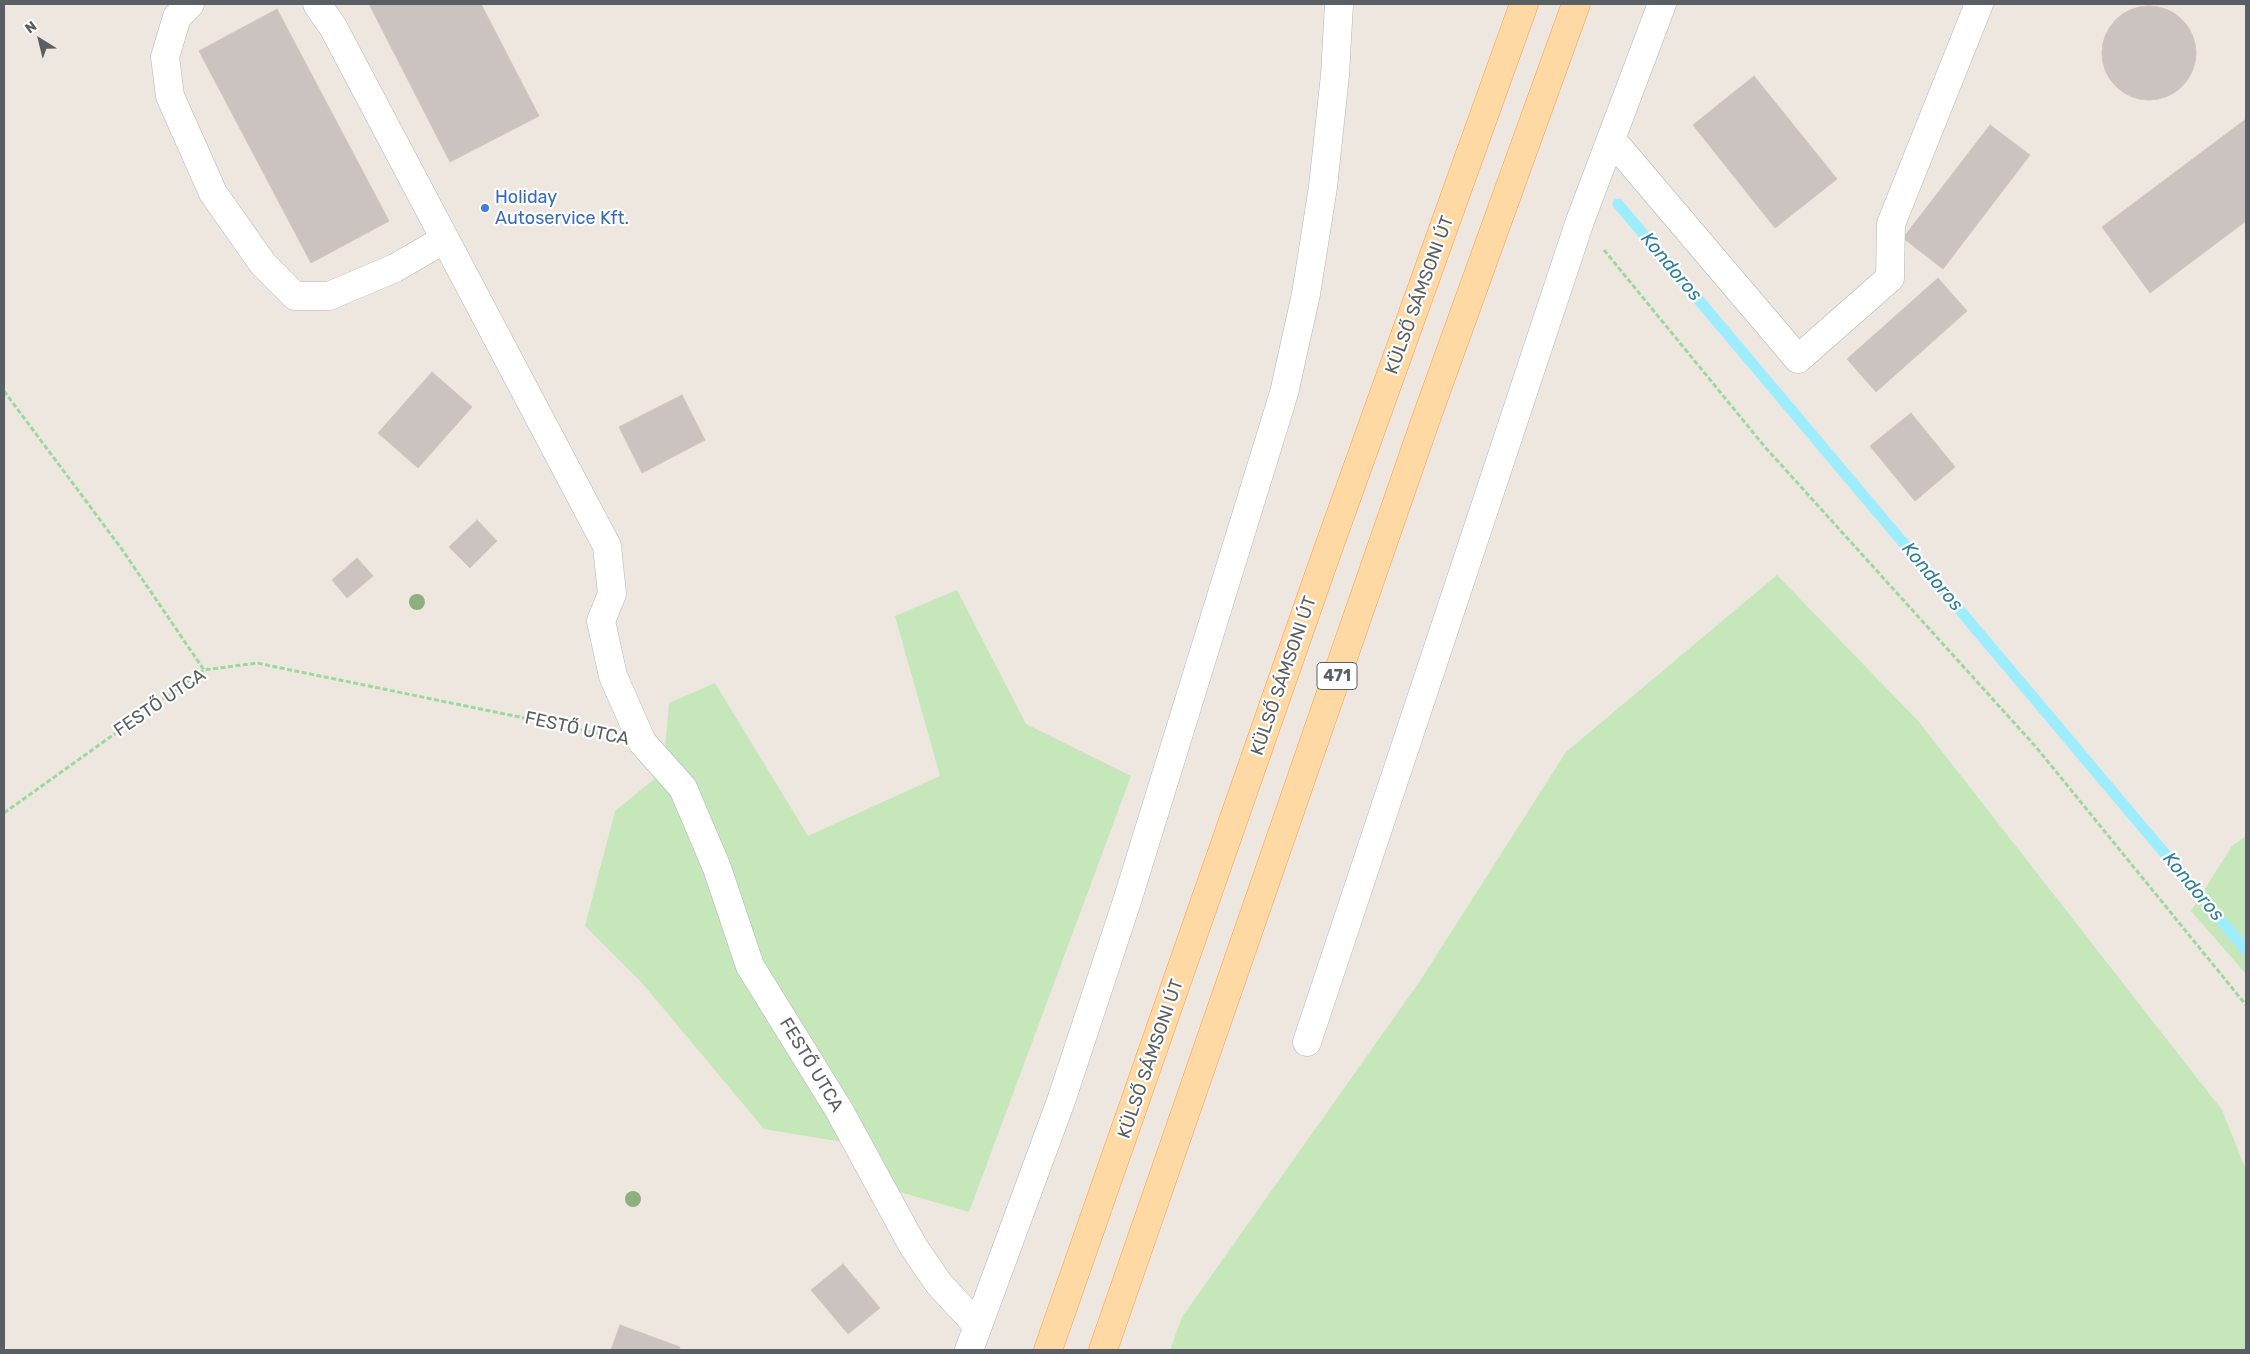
<!DOCTYPE html>
<meta charset="utf-8">
<style>
body{margin:0}
#map{position:relative;width:2250px;height:1354px;overflow:hidden;background:#ede7e0;font-family:Rubik,sans-serif}
canvas{display:block}
.frame{position:absolute;inset:0;border:5px solid #595f62;pointer-events:none}
.north{position:absolute;left:15px;top:15px;width:50px;height:50px;-webkit-text-stroke:4px #fff;paint-order:stroke;rotate:324deg;font-size:14px;font-weight:700;line-height:20px;text-align:center;color:#595f62}
.north::after{content:'';display:block;margin:auto;width:18px;height:22px;background:#595f62;clip-path:polygon(50% 0,100% 100%,50% 72%,0 100%)}
</style>
<div id="map">
<canvas width="2250" height="1354"></canvas>
<div class="frame"></div>
<div class="north">N</div>
</div>
<script>
const context = document.querySelector('canvas').getContext('2d');
context.lineJoin = 'round';
function fill(path, color) {
  context.fillStyle = color;
  context.fill(path, 'evenodd');
}
function shape(rows) {
  const path = new Path2D();
  for (const r of rows) {
    if (r.length === 3) {
      path.moveTo(r[0] + r[2], r[1]);
      path.arc(r[0], r[1], r[2], 0, 2 * Math.PI);
      continue;
    }
    path.moveTo(r[0], r[1]);
    for (let i = 2; i < r.length; i += 2) path.lineTo(r[i], r[i + 1]);
  }
  return path;
}
function strokePath(path, color, width, dash) {
  context.strokeStyle = color;
  context.lineWidth = width;
  context.lineCap = dash ? 'butt' : 'round';
  context.setLineDash(dash || []);
  context.stroke(path);
}
function label(font, color, halo, rows, align = 'center') {
  context.font = font + ' Rubik,sans-serif';
  context.lineWidth = 4.5;
  context.setLineDash([]);
  context.textBaseline = 'middle';
  context.strokeStyle = halo;
  context.fillStyle = color;
  for (const [text, x, y, turn = 0] of rows) {
    context.save();
    context.translate(x, y);
    context.rotate((+turn || 0) * Math.PI / 180);
    context.textAlign = isNaN(turn) ? turn : align;
    if (halo) context.strokeText(text, 0, 0);
    context.fillText(text, 0, 0);
    context.restore();
  }
}
fill(shape([
 [1777,575,1919,722,2222,1110,2246,1170,2246,1350,1170,1350,1182,1317,1420,981,1566,752],
 [957,590,1026,724,1131,776,969,1212,886,1188,849,1143,764,1129,643,984,585,926,615,811,663,772,669,703,715,683,808,836,940,776,895,616],
 [2246,836,2246,974,2191,911,2232,846]
]), '#c5e7ba');
strokePath(shape([
 [1618,204,2246,950]
]), '#9eedff', 11);
const building = shape([
 [369,4,481,4,539,116,450,162,369,4],
 [2149,53,47],
 [277,9,389,221,311,263,199,51,277,9],
 [1754,76,1837,179,1775,228,1693,125,1754,76],
 [2246,119,2246,221,2150,293,2102,227,2246,119],
 [1990,125,2030,155,1943,269,1903,238,1990,125],
 [1938,278,1967,311,1876,392,1847,359,1938,278],
 [432,372,472,407,418,468,378,433,432,372],
 [682,395,705,440,642,473,619,427,682,395],
 [1911,413,1955,467,1915,501,1870,446,1911,413],
 [477,520,497,541,470,568,449,547,477,520],
 [357,558,373,576,347,598,332,580,357,558],
 [843,1264,880,1308,848,1334,811,1290,843,1264],
 [620,1325,680,1347,679,1350,611,1350,620,1325]
]);
fill(building, '#cac3bf');
strokePath(building, '#d2c7be', 1);
const minor = shape([
 [190,4,177,17,165,57,170,96,213,193,263,264,295,296,329,296,395,268,445,239],
 [317,4,333,27,607,546,612,594,601,621,613,676,642,742,683,788,717,868,750,966,839,1110,913,1246,939,1284,978,1326],
 [1612,140,1798,359,1890,278,1891,224,1979,4],
 [1307,1042,1580,221,1662,4],
 [969,1350,1061,1101,1128,898,1284,393,1306,294,1323,187,1335,75,1339,4]
]);
const major = shape([
 [1048,1350,1326,555,1524,4],
 [1103,1350,1426,419,1576,4]
]);
strokePath(minor, '#b1b5b9', 29);
strokePath(major, '#f99d4d', 29);
strokePath(shape([
 [1604,250,1765,447,2036,747,2246,1005],
 [4,391,121,548,204,670],
 [4,813,204,670,257,663,602,734]
]), '#9dd99d', 3, [5, 2.5]);
strokePath(minor, '#fff', 28);
strokePath(major, '#ffd9a3', 28);
context.fillStyle = '#8eb07e';
for (const [x, y] of [
 [417,602],
 [633,1199]
]) {
  context.beginPath();
  context.arc(x, y, 8, 0, 2 * Math.PI);
  context.fill();
}
for (const [x, y, r, color] of [
 [485,208,5,"#3f7fe0"]
]) {
  const dot = new Path2D();
  dot.arc(x, y, r, 0, 2 * Math.PI);
  context.fillStyle = color;
  context.fill(dot);
  strokePath(dot, '#fff', 2);
}
for (const [x, y, w] of [
 [1337,676,40]
]) {
  const box = new Path2D();
  box.roundRect(x - w / 2, y - 13.5, w, 27, 4);
  context.fillStyle = '#fff';
  context.fill(box);
  strokePath(box, '#595f62', 1);
}
label('bold 16px', '#595f62', null, [
 ["471",1337,676]
]);
label('18px', '#366cbe', '#fff', [
 ["Holiday",495,198],
 ["Autoservice Kft.",495,219]
], 'left');
label('18px', '#595f62', '#fff', [
 ["KÜLSŐ SÁMSONI ÚT",1420,295,-70],
 ["KÜLSŐ SÁMSONI ÚT",1284,676,-71],
 ["FESTŐ UTCA",160,703,-34],
 ["FESTŐ UTCA",577,729,12],
 ["KÜLSŐ SÁMSONI ÚT",1151,1059,-71],
 ["FESTŐ UTCA",811,1065,59]
]);
label('italic 19px', '#307e9a', '#fff', [
 ["Kondoros",1671,267,50],
 ["Kondoros",1932,577,50],
 ["Kondoros",2193,887,50]
]);
</script>
